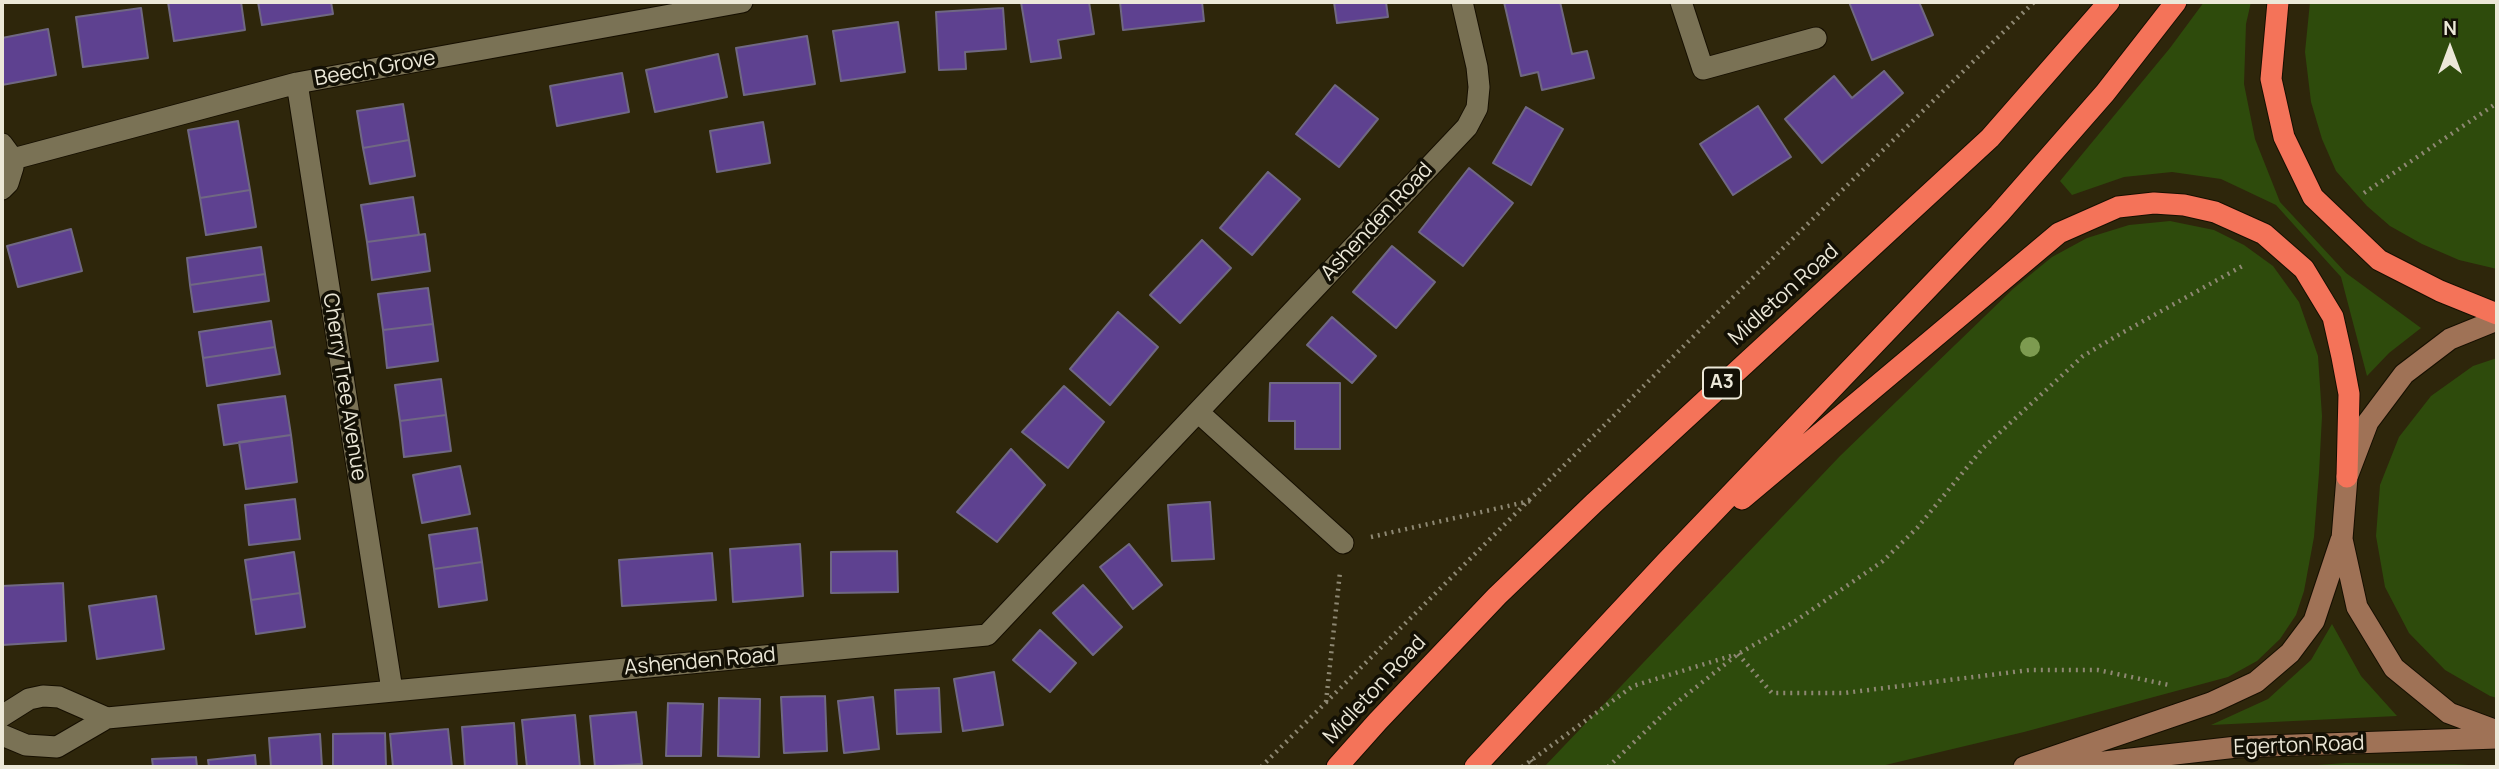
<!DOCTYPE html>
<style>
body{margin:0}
#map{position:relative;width:2499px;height:769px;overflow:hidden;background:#2e260b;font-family:Manrope,sans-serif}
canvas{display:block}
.frame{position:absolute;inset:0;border:4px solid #ece8d8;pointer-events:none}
.north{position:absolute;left:2415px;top:14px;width:70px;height:70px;-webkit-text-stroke:5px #131005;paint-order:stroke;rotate:0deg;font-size:19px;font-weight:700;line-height:28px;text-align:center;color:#ece8d8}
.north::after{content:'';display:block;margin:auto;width:24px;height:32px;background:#ece8d8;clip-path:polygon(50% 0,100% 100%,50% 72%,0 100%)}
</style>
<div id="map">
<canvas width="2499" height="769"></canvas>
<div class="frame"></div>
<div class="north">N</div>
</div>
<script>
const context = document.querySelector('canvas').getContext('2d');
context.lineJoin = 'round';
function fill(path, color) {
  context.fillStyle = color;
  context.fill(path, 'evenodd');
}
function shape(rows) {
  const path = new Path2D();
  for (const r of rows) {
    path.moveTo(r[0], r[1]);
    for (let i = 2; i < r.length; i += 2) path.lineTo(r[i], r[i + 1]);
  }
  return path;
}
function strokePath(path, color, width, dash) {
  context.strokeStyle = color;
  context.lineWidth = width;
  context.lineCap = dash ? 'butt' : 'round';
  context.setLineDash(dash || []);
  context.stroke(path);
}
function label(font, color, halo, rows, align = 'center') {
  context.font = font + ' Manrope,sans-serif';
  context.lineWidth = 7;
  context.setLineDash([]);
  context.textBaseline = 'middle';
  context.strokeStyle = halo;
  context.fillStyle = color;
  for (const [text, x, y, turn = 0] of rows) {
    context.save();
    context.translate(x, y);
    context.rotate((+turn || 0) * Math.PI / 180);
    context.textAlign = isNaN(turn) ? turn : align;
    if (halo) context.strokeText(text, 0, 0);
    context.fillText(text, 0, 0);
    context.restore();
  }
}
fill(shape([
 [2204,2,2251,2,2246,24,2244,84,2255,139,2280,202,2346,273,2421,328,2389,353,2367,376,2341,277,2276,205,2221,179,2172,172,2124,177,2072,195,2060,181,2170,48],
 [2310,2,2497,2,2497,269,2459,260,2422,244,2390,226,2367,206,2336,171,2322,139,2311,102,2305,52],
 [2170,221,2214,230,2244,245,2273,266,2299,302,2318,356,2322,416,2319,473,2314,537,2304,591,2296,615,2280,639,2257,661,2228,677,2024,732,1877,767,1544,767,1840,456,2014,288,2052,257,2087,238,2129,225],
 [2497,358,2497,698,2490,696,2445,670,2409,633,2385,587,2376,536,2380,485,2399,437,2431,396,2473,366],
 [2332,624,2361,676,2397,716,2211,725,2268,699,2311,660],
 [2346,763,2455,764,2497,767,2287,767]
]), '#2e4b0c');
const building = shape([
 [168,2,241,2,245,30,174,41,168,2],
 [258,2,331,2,333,14,262,25,258,2],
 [1021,2,1089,2,1094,34,1058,40,1061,58,1031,62,1021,2],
 [1120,2,1202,2,1204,21,1123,30,1120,2],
 [1334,2,1386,2,1388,17,1337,23,1334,2],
 [1504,2,1560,2,1572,54,1587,51,1594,78,1542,90,1538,72,1521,76,1504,2],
 [1849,2,1919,2,1933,35,1872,60,1849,2],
 [141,8,148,58,83,67,76,17,141,8],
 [1003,8,1006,49,965,52,966,69,939,70,936,12,1003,8],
 [898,22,905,72,841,81,833,31,898,22],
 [48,29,56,75,2,85,2,38,48,29],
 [807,36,815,84,744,95,736,48,807,36],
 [718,54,727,97,655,112,646,70,718,54],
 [1884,71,1903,93,1822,163,1785,119,1834,76,1852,98,1884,71],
 [622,73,629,112,557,126,550,86,622,73],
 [1335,85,1378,119,1339,167,1296,134,1335,85],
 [403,104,409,140,363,148,357,111,403,104],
 [1758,106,1791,157,1733,195,1700,144,1758,106],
 [1526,107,1563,129,1531,185,1493,163,1526,107],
 [238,121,250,190,200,198,188,130,238,121],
 [763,122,770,163,717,172,710,131,763,122],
 [409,140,415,176,370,184,363,148,409,140],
 [1469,168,1513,203,1463,266,1419,232,1469,168],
 [1268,172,1300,199,1252,255,1220,228,1268,172],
 [250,190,256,227,206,235,200,198,250,190],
 [413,197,419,235,367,242,361,205,413,197],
 [71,229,82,271,18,287,7,246,71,229],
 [425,234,430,271,372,280,367,242,425,234],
 [1202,240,1231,268,1180,323,1150,295,1202,240],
 [1392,246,1435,282,1396,328,1353,292,1392,246],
 [261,247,265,274,190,285,187,258,261,247],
 [265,274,269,301,194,312,190,285,265,274],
 [428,288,433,324,383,330,378,294,428,288],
 [1118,312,1158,347,1110,405,1070,369,1118,312],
 [1332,317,1376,356,1352,383,1307,345,1332,317],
 [271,321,275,347,203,358,199,332,271,321],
 [433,324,438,361,387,368,383,330,433,324],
 [275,347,280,374,207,386,203,358,275,347],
 [441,379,446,415,400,421,395,385,441,379],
 [1270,383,1340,383,1340,449,1295,449,1295,421,1269,421,1270,383],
 [1064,386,1104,422,1068,468,1022,432,1064,386],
 [285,396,291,435,224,445,218,405,285,396],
 [446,415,451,451,404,457,400,421,446,415],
 [291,435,297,482,246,489,239,442,291,435],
 [1011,449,1045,485,997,542,957,512,1011,449],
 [460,466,470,514,422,523,413,475,460,466],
 [295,499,300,539,249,545,245,505,295,499],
 [1210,502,1214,559,1172,561,1168,505,1210,502],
 [477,528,482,562,434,569,429,535,477,528],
 [800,544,803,596,733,602,730,549,800,544],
 [1129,544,1162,585,1133,609,1100,567,1129,544],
 [897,551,898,592,831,593,831,552,897,551],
 [294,552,300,593,251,600,245,560,294,552],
 [712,553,716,600,622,606,619,560,712,553],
 [482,562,487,600,439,607,434,569,482,562],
 [63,583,66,641,2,645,2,586,63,583],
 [1083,585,1122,627,1093,655,1053,613,1083,585],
 [300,593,305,627,256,634,251,600,300,593],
 [156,596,164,649,97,659,89,606,156,596],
 [1040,630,1076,663,1050,692,1013,660,1040,630],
 [994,672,1003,725,963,731,954,679,994,672],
 [939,688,941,732,897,734,895,690,939,688],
 [825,696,827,751,784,753,781,697,825,696],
 [873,697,879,749,844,753,838,701,873,697],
 [719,698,760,699,759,757,718,756,719,698],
 [668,703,703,704,701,756,666,756,668,703],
 [636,712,642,764,595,767,590,716,636,712],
 [575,715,580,767,527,767,522,720,575,715],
 [514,723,517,767,465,767,462,727,514,723],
 [448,729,452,767,393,767,390,734,448,729],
 [385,733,386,767,333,767,333,734,385,733],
 [320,734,322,767,271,767,269,738,320,734],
 [255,755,256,767,209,767,208,760,255,755],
 [196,757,197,767,153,767,152,759,196,757]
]);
fill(building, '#5e4190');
strokePath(building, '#706883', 2);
const lane = shape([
 [1681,2,1703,69,1816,38]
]);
const street = shape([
 [297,83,392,690],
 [2,144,13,159,13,167,8,183,2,189],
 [13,159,297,83,742,2],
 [1198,412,1343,543],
 [2,716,29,699,43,696,59,697,107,718,57,747,26,745,2,735],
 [107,718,987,635,1467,127,1477,108,1479,87,1477,67,1462,2]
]);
const secondary = shape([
 [2497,320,2450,339,2404,374,2368,422,2347,477,2342,539,2357,607,2394,668,2449,713,2497,731],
 [2024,767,2211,703,2256,682,2290,653,2314,621,2341,540],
 [2060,767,2237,747,2497,738]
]);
const highway = shape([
 [2278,2,2271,79,2284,137,2313,197,2379,260,2440,291,2497,314],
 [1742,499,2059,233,2118,207,2154,203,2184,205,2215,212,2264,234,2304,269,2333,317,2342,357,2349,394,2347,477],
 [1337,767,1378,721,1497,596,1594,503,1990,138,2109,2],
 [1475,767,1666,562,1999,214,2105,93,2176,2]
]);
strokePath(lane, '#160f00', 23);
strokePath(street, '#160f00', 23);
strokePath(secondary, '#160f00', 23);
strokePath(highway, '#160f00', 23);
strokePath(shape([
 [2364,193,2497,103],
 [1371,537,1530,501],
 [1738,654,1772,693,1844,693,2030,670,2098,670,2169,685],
 [1326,702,1340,572],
 [1531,760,1536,767],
 [1261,767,1722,308,2034,2],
 [1522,767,1633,686,1734,655],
 [1608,767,1671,707,1738,654,1794,622,1883,561,1917,528,1983,448,2083,356,2120,334,2246,264]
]), '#8e8873', 4.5, [2, 5]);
strokePath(lane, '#7a7255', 21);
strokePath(street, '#7a7255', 21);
strokePath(secondary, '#9f7256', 21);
strokePath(highway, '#f47359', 21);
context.fillStyle = '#7d9b50';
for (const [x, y] of [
 [2030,347]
]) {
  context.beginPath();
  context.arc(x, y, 10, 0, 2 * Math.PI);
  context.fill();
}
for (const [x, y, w] of [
 [1722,383,38]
]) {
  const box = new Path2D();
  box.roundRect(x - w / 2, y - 15.5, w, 31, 5);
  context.fillStyle = '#131005';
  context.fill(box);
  strokePath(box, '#ece8d8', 2);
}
label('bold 19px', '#ece8d8', null, [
 ["A3",1722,383]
]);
label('21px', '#ece8d8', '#131005', [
 ["Beech Grove",375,69,-10],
 ["Ashenden Road",1377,222,-47],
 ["Midleton Road",1784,295,-42],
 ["Cherry Tree Avenue",344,387,81],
 ["Ashenden Road",700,662,-5],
 ["Midleton Road",1375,690,-47],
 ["Egerton Road",2299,746,-2]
]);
</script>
